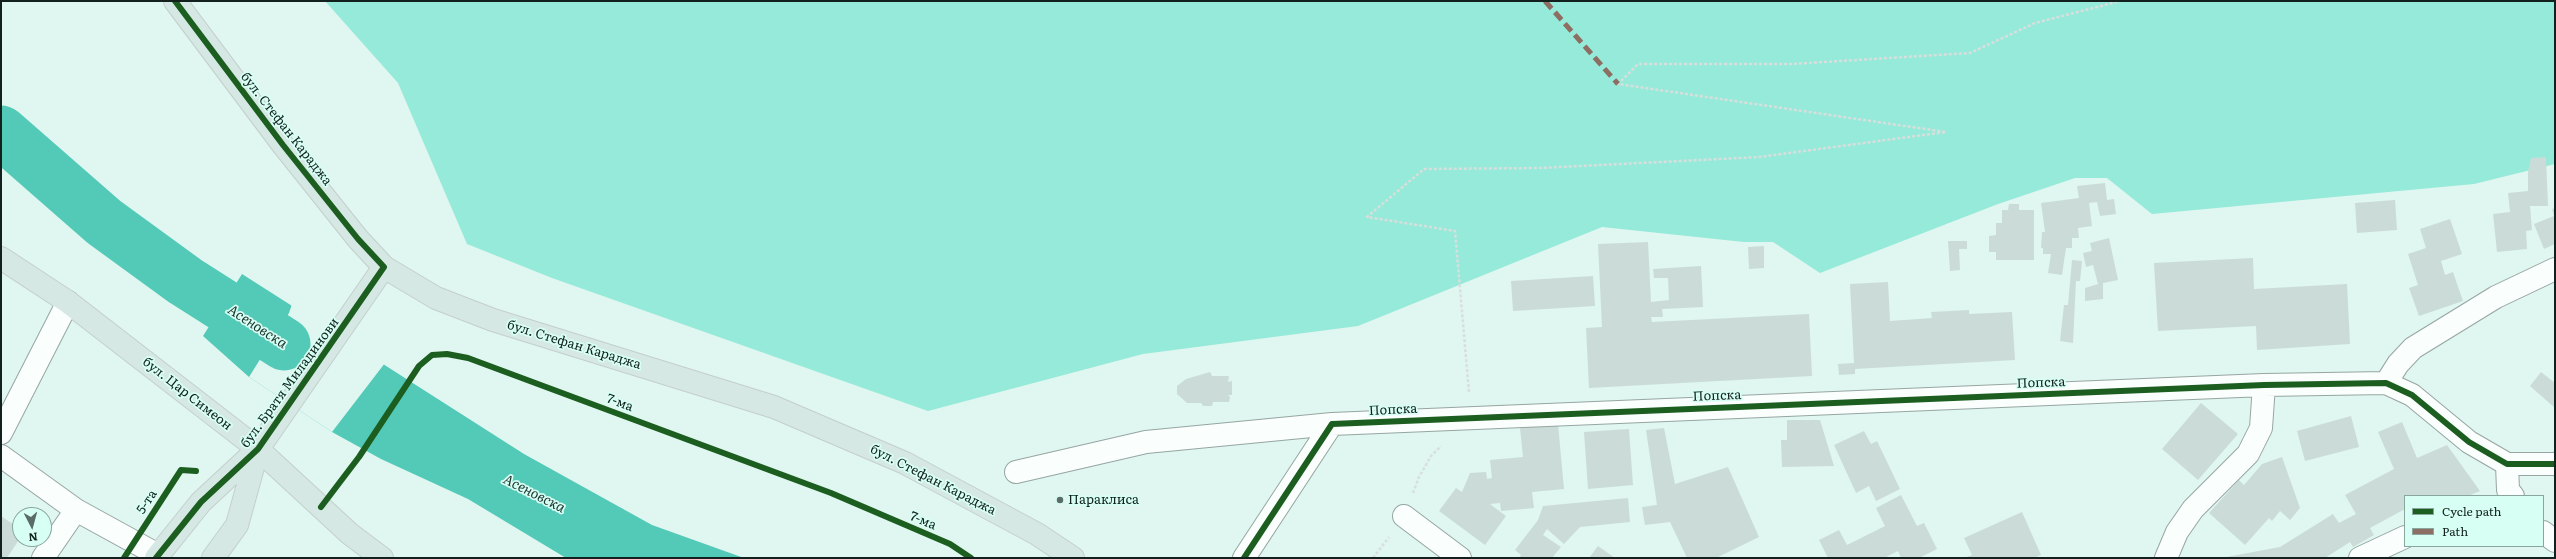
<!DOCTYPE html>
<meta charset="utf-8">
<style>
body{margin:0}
#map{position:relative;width:2556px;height:559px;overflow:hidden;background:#e0f6f0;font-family:Literata,serif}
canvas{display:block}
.frame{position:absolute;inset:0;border:2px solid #12211d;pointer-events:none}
.legend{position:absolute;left:2404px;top:495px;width:140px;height:52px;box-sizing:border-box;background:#d7fff4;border:1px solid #88a69e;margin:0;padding:5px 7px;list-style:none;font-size:12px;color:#12211d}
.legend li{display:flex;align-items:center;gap:8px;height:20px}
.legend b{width:20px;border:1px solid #88a69e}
.north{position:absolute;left:12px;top:507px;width:40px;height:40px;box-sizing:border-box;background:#d7fff4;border:1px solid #88a69e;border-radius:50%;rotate:174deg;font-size:11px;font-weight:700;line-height:16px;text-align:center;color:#12211d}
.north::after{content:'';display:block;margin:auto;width:14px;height:18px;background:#5a6c67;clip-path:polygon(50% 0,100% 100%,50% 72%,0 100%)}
</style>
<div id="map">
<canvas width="2556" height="559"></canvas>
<div class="frame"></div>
<ul class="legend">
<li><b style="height:5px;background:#1b5e20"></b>Cycle path</li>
<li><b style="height:5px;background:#8d6e63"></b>Path</li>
</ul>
<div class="north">N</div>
</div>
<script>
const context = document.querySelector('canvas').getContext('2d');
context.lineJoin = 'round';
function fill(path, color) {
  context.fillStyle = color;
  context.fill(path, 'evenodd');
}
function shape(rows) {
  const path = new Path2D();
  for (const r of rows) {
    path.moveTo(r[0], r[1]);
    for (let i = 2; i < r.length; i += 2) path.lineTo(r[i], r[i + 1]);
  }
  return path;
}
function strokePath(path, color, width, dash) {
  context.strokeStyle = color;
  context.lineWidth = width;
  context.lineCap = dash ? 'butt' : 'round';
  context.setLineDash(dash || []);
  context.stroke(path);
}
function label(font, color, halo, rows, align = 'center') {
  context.font = font + ' Literata,serif';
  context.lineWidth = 3.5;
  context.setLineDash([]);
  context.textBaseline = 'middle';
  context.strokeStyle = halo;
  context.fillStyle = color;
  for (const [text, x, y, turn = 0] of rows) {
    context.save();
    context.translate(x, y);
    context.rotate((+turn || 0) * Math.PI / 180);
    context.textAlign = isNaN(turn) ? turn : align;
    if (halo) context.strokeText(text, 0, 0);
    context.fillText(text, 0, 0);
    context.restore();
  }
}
fill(shape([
 [325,1,2555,1,2555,164,2474,184,2152,214,2107,178,2075,178,1998,204,1820,273,1773,242,1744,242,1602,227,1358,326,1143,354,928,411,552,278,467,244,398,83]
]), '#95ead9');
fill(shape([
 [242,274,524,454,652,525,744,558,566,558,468,499,381,459,332,432,249,377,203,336]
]), '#52cab7');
fill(shape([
 [292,304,385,363,332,432,249,377,289,313]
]), '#e0f6f0');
strokePath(shape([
 [1,132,104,222,185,281,284,344]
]), '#52cab7', 53);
fill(shape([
 [2546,157,2548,206,2530,206,2532,230,2526,231,2527,249,2497,252,2493,214,2510,212,2508,193,2528,191,2528,172,2531,158],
 [2105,183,2107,200,2114,199,2116,214,2100,216,2097,202,2089,203,2092,226,2078,228,2079,238,2072,238,2072,248,2066,248,2062,275,2048,273,2051,254,2043,254,2043,248,2041,248,2042,232,2045,232,2041,203,2079,198,2077,186],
 [2395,200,2397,230,2357,233,2355,203],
 [2009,204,2019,204,2019,210,2034,210,2034,260,1996,260,1996,252,1989,252,1989,236,1996,235,1996,223,2002,223,2002,210,2008,210],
 [2555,208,2555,244,2544,249,2534,224,2554,216,2552,209],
 [2450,219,2462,254,2441,261,2445,275,2453,272,2463,301,2419,316,2409,288,2418,285,2408,254,2426,248,2420,229],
 [2109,238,2118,280,2103,283,2103,299,2085,301,2085,288,2098,284,2093,265,2086,267,2083,253,2092,251,2090,243],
 [1948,241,1967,241,1967,249,1959,249,1960,270,1950,271],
 [1648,242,1651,302,1669,300,1668,278,1654,278,1653,269,1701,266,1703,307,1662,309,1663,317,1651,317,1652,322,1809,314,1812,376,1589,388,1586,328,1602,327,1598,244],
 [1764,246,1764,268,1749,269,1748,247],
 [2253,258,2254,289,2347,284,2350,344,2257,350,2256,326,2158,331,2154,263],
 [2072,260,2082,261,2080,281,2076,281,2073,343,2060,341,2064,305,2068,305],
 [1593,276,1595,306,1513,311,1511,281],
 [1888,282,1890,321,1932,318,1931,312,1969,310,1969,314,2012,312,2015,360,1855,369,1855,374,1839,375,1838,364,1854,363,1850,284],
 [1210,372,1212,376,1229,376,1228,382,1232,381,1232,395,1228,395,1230,397,1229,402,1213,402,1212,406,1203,406,1201,403,1187,403,1177,394,1177,386,1186,379],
 [2541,372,2555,383,2555,408,2530,386],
 [2201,403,2238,434,2198,480,2162,449],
 [2351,416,2359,447,2305,461,2297,431],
 [1787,420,1820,420,1834,466,1782,467,1781,440,1787,440],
 [2402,422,2417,458,2447,445,2480,491,2468,496,2405,496,2405,509,2370,528,2374,535,2353,547,2350,542,2325,558,2221,558,2280,547,2333,514,2339,523,2356,514,2345,495,2394,469,2378,432],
 [1558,424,1564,489,1532,492,1534,508,1501,511,1500,503,1490,504,1506,516,1485,545,1439,511,1456,488,1462,492,1470,473,1486,472,1487,479,1492,478,1490,460,1523,457,1520,428],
 [1664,428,1675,484,1728,467,1759,537,1716,558,1687,558,1670,522,1645,525,1642,507,1657,505,1646,430],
 [1629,429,1633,485,1588,489,1584,432],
 [1864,431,1871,444,1877,441,1900,489,1876,501,1869,486,1856,493,1834,445],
 [2282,457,2300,508,2290,520,2280,511,2272,521,2269,518,2245,545,2209,513,2239,480,2244,485,2262,464],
 [1901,495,1917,526,1924,523,1937,549,1919,558,1901,558,1898,551,1884,558,1828,558,1819,540,1839,530,1847,545,1885,526,1876,508],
 [1628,498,1630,522,1580,527,1564,544,1547,529,1543,535,1561,547,1552,558,1519,558,1521,555,1515,550,1538,520,1543,506],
 [2022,512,2041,555,2034,558,1964,558,1972,555,1964,538],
 [1,516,20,529,20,538,7,558,1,558],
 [1598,546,1615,558,1589,558]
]), '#cbdcd8');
const minor = shape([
 [2386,383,2398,364,2413,348,2496,297,2555,269],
 [1,433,68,302],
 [1,456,76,510,158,555],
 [2507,464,2508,490,2513,496],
 [1016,472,1146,442,1332,424],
 [1404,516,1460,558],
 [2543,532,2555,541],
 [43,558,76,510],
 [1244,558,1332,424,2264,385,2386,383,2412,395,2469,442,2507,464,2555,464],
 [2166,558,2177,532,2193,509,2248,454,2261,428,2264,385],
 [2360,558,2405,537]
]);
const major = shape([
 [175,1,283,145,358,239,384,267,436,298,493,320,774,407,905,463,1037,534,1073,558],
 [1,258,68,302,258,449,350,534,382,558],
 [156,558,201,502,258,449,384,267],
 [213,558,237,525,258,449]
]);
strokePath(minor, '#96a6a2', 24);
strokePath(major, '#c4cfcc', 24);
strokePath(shape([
 [1469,392,1455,231,1367,217,1424,169,1541,168,1759,157,1946,132,1618,84,1638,64,1791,64,1970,53,2035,23,2120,1],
 [1413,493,1419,477,1431,456,1441,446],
 [1373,558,1389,537]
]), '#d8dfdd', 2.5, [3, 2]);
strokePath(minor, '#fafefd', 22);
strokePath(major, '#d6e8e4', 22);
strokePath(shape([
 [1545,1,1618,84]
]), '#8d6e63', 5, [10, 5]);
strokePath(shape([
 [321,507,359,457,419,366,432,355,447,354,468,358,831,493,950,544,971,558],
 [124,558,181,470,196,471],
 [156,558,201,502,258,449,384,267,358,239,283,145,175,1],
 [1244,558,1332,424,2264,385,2386,383,2412,395,2469,442,2507,464,2555,464]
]), '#1b5e20', 6);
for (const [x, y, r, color] of [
 [1060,500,4,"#5a6c67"]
]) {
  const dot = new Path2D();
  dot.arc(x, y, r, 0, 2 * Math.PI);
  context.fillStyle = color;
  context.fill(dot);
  strokePath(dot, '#d7fff4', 1.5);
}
label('13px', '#12211d', '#d7fff4', [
 ["бул. Стефан Караджа",286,129,52],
 ["бул. Стефан Караджа",574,345,17],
 ["бул. Братя Миладинови",290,383,-54],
 ["Попска",2041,383,-2],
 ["бул. Цар Симеон",187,394,38],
 ["Попска",1717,396,-2],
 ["7-ма",620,403,21],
 ["Попска",1393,410,-3],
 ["бул. Стефан Караджа",933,480,27],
 ["5-та",147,502,-57],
 ["7-ма",923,521,23]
]);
label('13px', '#12211d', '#d7fff4', [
 ["Параклиса",1068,500]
], 'left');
label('italic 14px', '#1e3530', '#d7fff4', [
 ["Асеновска",257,327,33],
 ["Асеновска",534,494,27]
]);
</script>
